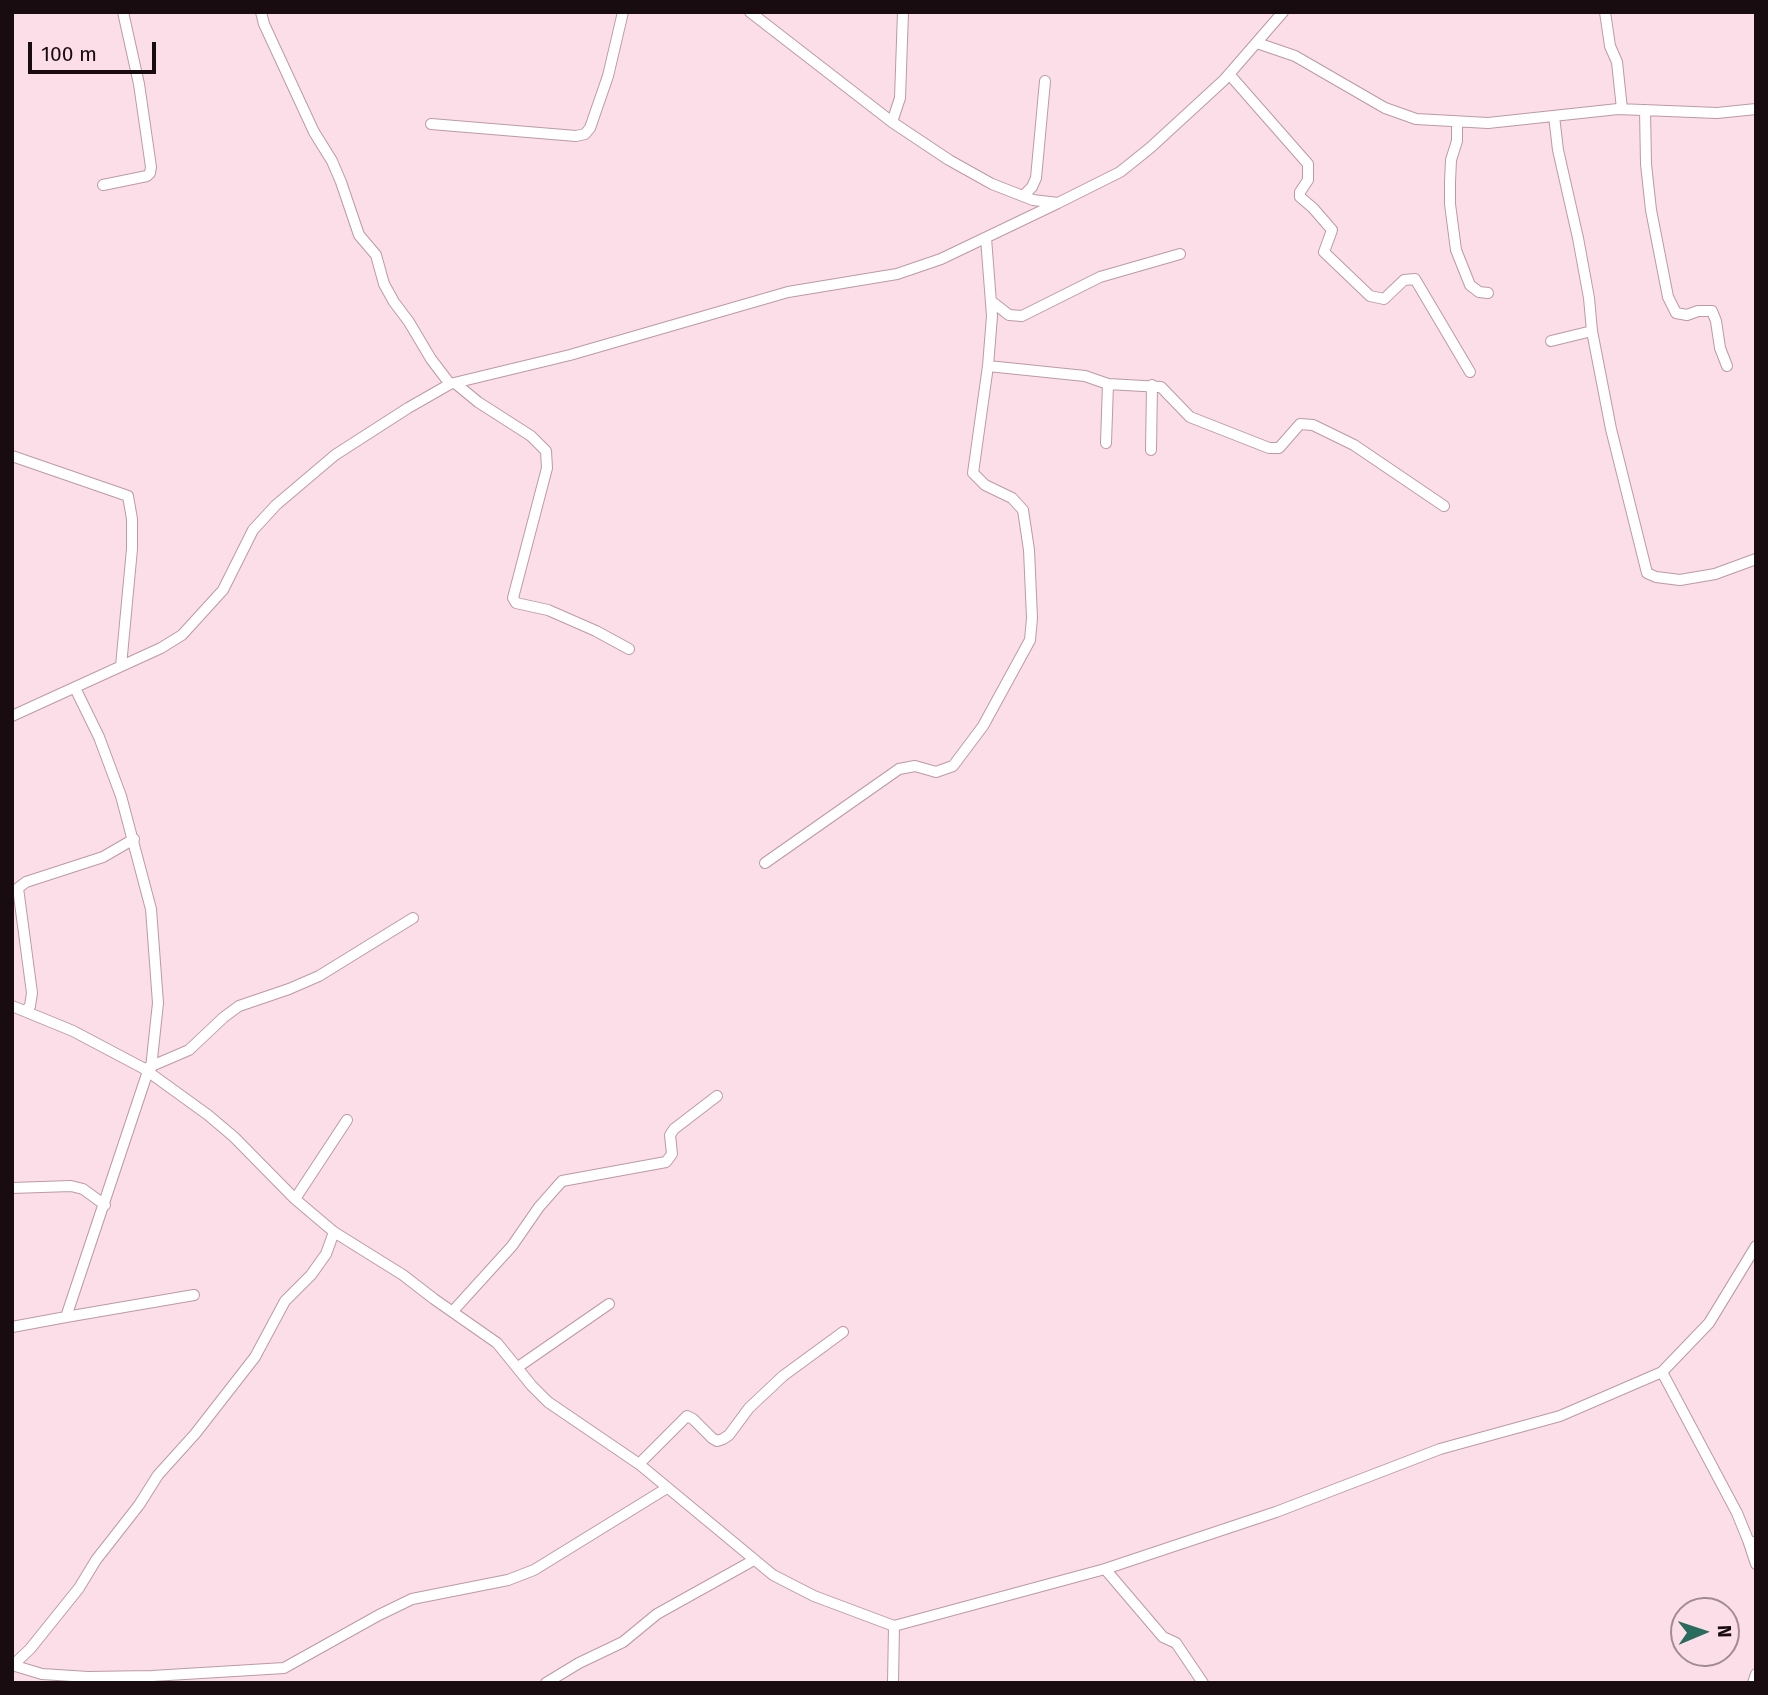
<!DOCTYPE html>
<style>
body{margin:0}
#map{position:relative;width:1768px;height:1695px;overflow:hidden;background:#fcdee8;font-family:"Fira Sans",sans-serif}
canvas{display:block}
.frame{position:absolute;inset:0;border:14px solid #190c11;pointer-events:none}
.north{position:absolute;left:1670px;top:1597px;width:70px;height:70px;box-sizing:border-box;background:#fcdee8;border:2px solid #a18a92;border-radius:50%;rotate:88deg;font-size:19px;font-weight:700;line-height:28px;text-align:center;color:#190c11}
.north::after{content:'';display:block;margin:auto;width:24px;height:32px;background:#296c5d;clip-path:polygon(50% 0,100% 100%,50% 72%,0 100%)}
.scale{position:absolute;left:28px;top:42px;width:128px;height:32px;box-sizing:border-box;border:4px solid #190c11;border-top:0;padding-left:9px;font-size:21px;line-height:24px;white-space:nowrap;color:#190c11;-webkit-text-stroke:5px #fcdee8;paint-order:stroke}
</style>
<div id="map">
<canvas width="1768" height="1695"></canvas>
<div class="frame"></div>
<div class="north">N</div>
<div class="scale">100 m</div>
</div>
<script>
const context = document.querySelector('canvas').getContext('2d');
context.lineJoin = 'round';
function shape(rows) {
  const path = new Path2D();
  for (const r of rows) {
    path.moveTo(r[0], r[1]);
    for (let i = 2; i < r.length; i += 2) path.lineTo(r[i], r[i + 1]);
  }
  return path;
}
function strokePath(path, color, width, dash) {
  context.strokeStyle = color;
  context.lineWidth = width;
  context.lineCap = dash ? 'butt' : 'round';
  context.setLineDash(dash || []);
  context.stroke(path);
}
const street = shape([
 [261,12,264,24,314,132,332,161,341,182,359,235,376,255,384,284,394,302,409,322,431,359,450,384],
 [750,12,892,122,949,160,992,184,1033,200,1058,203,1120,172,1150,148,1224,80,1283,12],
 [1605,12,1610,46,1617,62,1622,109],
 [1257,43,1295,56,1385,108,1416,119,1488,123,1618,109,1717,113,1756,109],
 [1229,74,1308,164,1308,180,1300,192,1300,197,1313,208,1332,230,1324,252,1370,296,1384,299,1404,280,1415,279,1470,372],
 [1645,110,1646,164,1651,210,1668,297,1676,313,1687,315,1698,311,1712,311,1716,321,1720,348,1727,366],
 [1554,116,1558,150,1578,238,1589,298,1592,331,1611,429,1647,573,1656,577,1680,580,1715,574,1756,559],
 [892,122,900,98,903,12],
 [1457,122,1457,141,1451,160,1450,182,1450,204,1456,250,1470,285,1479,292,1488,293],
 [431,124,576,136,585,134,590,128,608,76,623,12],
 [103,185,147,176,150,173,151,167,139,84,123,12],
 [1023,196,1032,187,1036,178,1045,81],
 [991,301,1009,315,1022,316,1100,277,1180,254],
 [1551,341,1592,331],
 [988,366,1085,376,1108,384,1161,387,1190,417,1269,448,1279,448,1300,424,1313,425,1354,445,1444,506],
 [455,383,478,402,531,436,546,451,547,468,513,598,516,603,548,610,596,631,629,649],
 [1106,443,1108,384],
 [1151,450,1152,385],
 [12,456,128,496,132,519,132,549,121,666],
 [75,688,99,737,121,796,151,909,158,1003,151,1068],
 [12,716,161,648,182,635,223,590,253,530,276,505,335,455,408,408,450,384,570,355,788,292,897,274,941,259,1058,203],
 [765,863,899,769,915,766,936,772,953,766,983,726,1030,640,1032,618,1029,550,1023,510,1012,498,985,485,973,473,988,366,992,316,986,238],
 [12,1006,73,1031,143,1068,208,1115,234,1137,295,1199,334,1232,403,1275,434,1299,497,1343,532,1386,548,1402,639,1464,773,1575,814,1596,894,1626,1105,1569,1276,1512,1440,1449,1560,1416,1662,1372,1737,1513,1748,1540,1756,1544],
 [25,1011,30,1006,32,993,18,888,26,882,103,857,134,839],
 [147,1068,189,1050,224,1017,239,1006,289,989,319,976,413,918],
 [12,1188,71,1186,83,1189,105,1205],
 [295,1199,347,1120],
 [453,1311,512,1246,539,1207,562,1181,666,1162,672,1154,670,1135,674,1129,717,1096],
 [66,1317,194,1295],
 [12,1327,66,1317,148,1071],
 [518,1367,609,1304],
 [1662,1372,1709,1323,1756,1246],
 [639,1464,687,1416,693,1419,712,1438,717,1441,723,1439,729,1435,749,1408,783,1376,843,1332],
 [1748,1540,1756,1564],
 [1105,1569,1163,1637,1176,1643,1203,1683],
 [12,1665,42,1674,88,1677,152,1676,284,1668,379,1615,412,1599,508,1580,534,1570,667,1488],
 [12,1666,30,1649,79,1588,96,1560,139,1505,158,1475,195,1434,255,1357,285,1301,311,1275,326,1254,334,1232],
 [546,1683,579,1663,623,1642,657,1614,754,1560],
 [893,1683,894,1626],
 [1753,1683,1756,1674]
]);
strokePath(street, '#bd99a6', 12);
strokePath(street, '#fff', 10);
</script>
